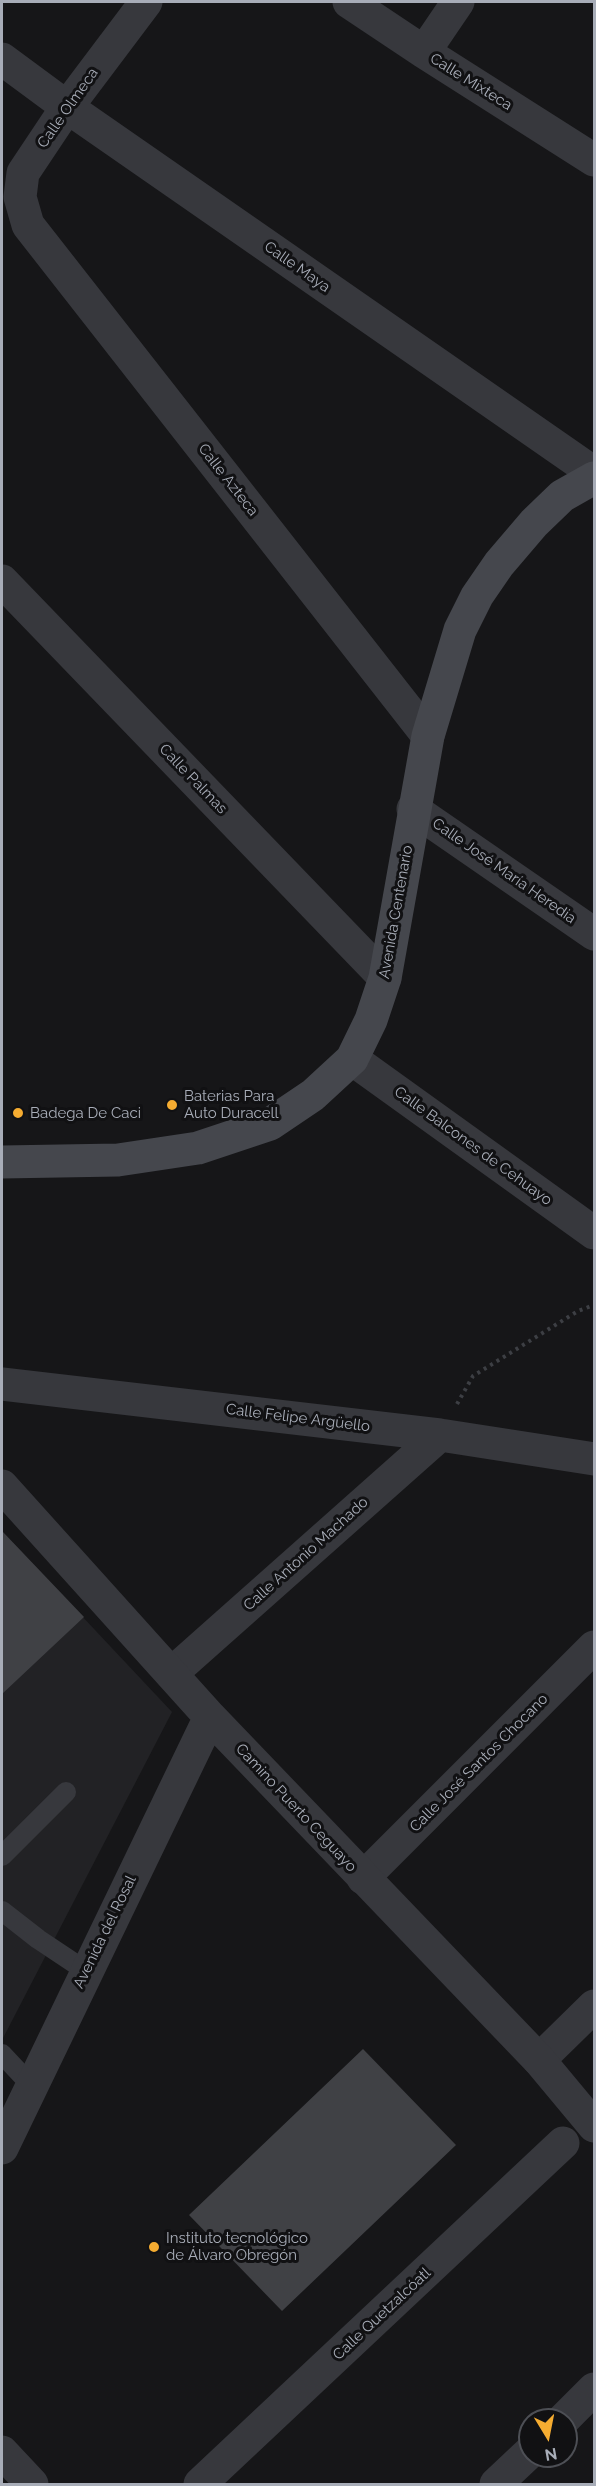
<!DOCTYPE html>
<meta charset="utf-8">
<style>
body{margin:0}
#map{position:relative;width:596px;height:2486px;overflow:hidden;background:#161618;font-family:Raleway,sans-serif}
canvas{display:block}
.frame{position:absolute;inset:0;border:3px solid #a8adb8;pointer-events:none}
.north{position:absolute;left:518px;top:2408px;width:60px;height:60px;box-sizing:border-box;background:#111113;border:2px solid #4d4f55;border-radius:50%;rotate:170deg;font-size:16px;font-weight:700;line-height:24px;text-align:center;color:#a8adb8}
.north::after{content:'';display:block;margin:auto;width:21px;height:27px;background:#f5ac31;clip-path:polygon(50% 0,100% 100%,50% 72%,0 100%)}
</style>
<div id="map">
<canvas width="596" height="2486"></canvas>
<div class="frame"></div>
<div class="north">N</div>
</div>
<script>
const context = document.querySelector('canvas').getContext('2d');
context.lineJoin = 'round';
function fill(path, color) {
  context.fillStyle = color;
  context.fill(path, 'evenodd');
}
function shape(rows) {
  const path = new Path2D();
  for (const r of rows) {
    path.moveTo(r[0], r[1]);
    for (let i = 2; i < r.length; i += 2) path.lineTo(r[i], r[i + 1]);
  }
  return path;
}
function strokePath(path, color, width, dash) {
  context.strokeStyle = color;
  context.lineWidth = width;
  context.lineCap = dash ? 'butt' : 'round';
  context.setLineDash(dash || []);
  context.stroke(path);
}
function label(font, color, halo, rows, align = 'center') {
  context.font = font + ' Raleway,sans-serif';
  context.lineWidth = 6;
  context.setLineDash([]);
  context.textBaseline = 'middle';
  context.strokeStyle = halo;
  context.fillStyle = color;
  for (const [text, x, y, turn = 0] of rows) {
    context.save();
    context.translate(x, y);
    context.rotate((+turn || 0) * Math.PI / 180);
    context.textAlign = isNaN(turn) ? turn : align;
    if (halo) context.strokeText(text, 0, 0);
    context.fillText(text, 0, 0);
    context.restore();
  }
}
fill(shape([
 [2,1531,172,1712,2,2040]
]), '#222225');
fill(shape([
 [2,1531,84,1617,2,1694],
 [363,2049,456,2145,282,2311,189,2215]
]), '#404145');
strokePath(shape([
 [457,1404,473,1376,578,1311,594,1305]
]), '#3d3f44', 4, [3, 4.5]);
strokePath(shape([
 [2,1856,66,1792],
 [2,1911,38,1939,86,1971],
 [2,2054,31,2085]
]), '#37383d', 20);
strokePath(shape([
 [146,2,67,107,23,173,20,197,28,225,428,736],
 [349,2,424,52,594,160],
 [424,52,458,2],
 [2,59,67,107,594,473],
 [2,581,385,978],
 [413,809,594,934],
 [352,1059,594,1233],
 [2,1384,440,1435,594,1459],
 [172,1673,440,1435],
 [363,1878,594,1647],
 [539,2060,594,2006],
 [563,2420,594,2389],
 [2,2452,32,2484],
 [200,2484,563,2143],
 [496,2484,530,2452]
]), '#37383d', 33);
strokePath(shape([
 [2,1486,210,1717,539,2060,594,2126],
 [2,2148,210,1717]
]), '#37383d', 33);
strokePath(shape([
 [2,1162,118,1160,198,1148,270,1124,313,1095,352,1059,371,1020,385,978,428,736,460,630,477,596,499,564,534,523,562,496,594,478]
]), '#45474d', 33);
for (const [x, y, r, color] of [
 [172,1105,6,"#f5ac31"],
 [18,1113,6,"#f5ac31"],
 [154,2247,6,"#f5ac31"]
]) {
  const dot = new Path2D();
  dot.arc(x, y, r, 0, 2 * Math.PI);
  context.fillStyle = color;
  context.fill(dot);
  strokePath(dot, '#111113', 2);
}
label('15px', '#a8adb8', '#111113', [
 ["Calle Mixteca",471,82,32],
 ["Calle Olmeca",68,108,-55],
 ["Calle Maya",297,267,35],
 ["Calle Azteca",228,480,52],
 ["Calle Palmas",193,779,46],
 ["Calle José María Heredia",504,871,35],
 ["Avenida Centenario",396,912,-80],
 ["Calle Balcones de Cehuayo",473,1146,36],
 ["Calle Felipe Argüello",298,1418,7],
 ["Calle Antonio Machado",306,1554,-42],
 ["Calle José Santos Chocano",479,1763,-45],
 ["Camino Puerto Ceguayo",296,1808,47],
 ["Avenida del Rosal",105,1932,-64],
 ["Calle Quetzalcóatl",382,2314,-43]
]);
label('15px', '#a8adb8', '#111113', [
 ["Baterias Para",184,1096],
 ["Auto Duracell",184,1113],
 ["Badega De Caci",30,1113],
 ["Instituto tecnológico",166,2238],
 ["de Álvaro Obregón",166,2255]
], 'left');
</script>
